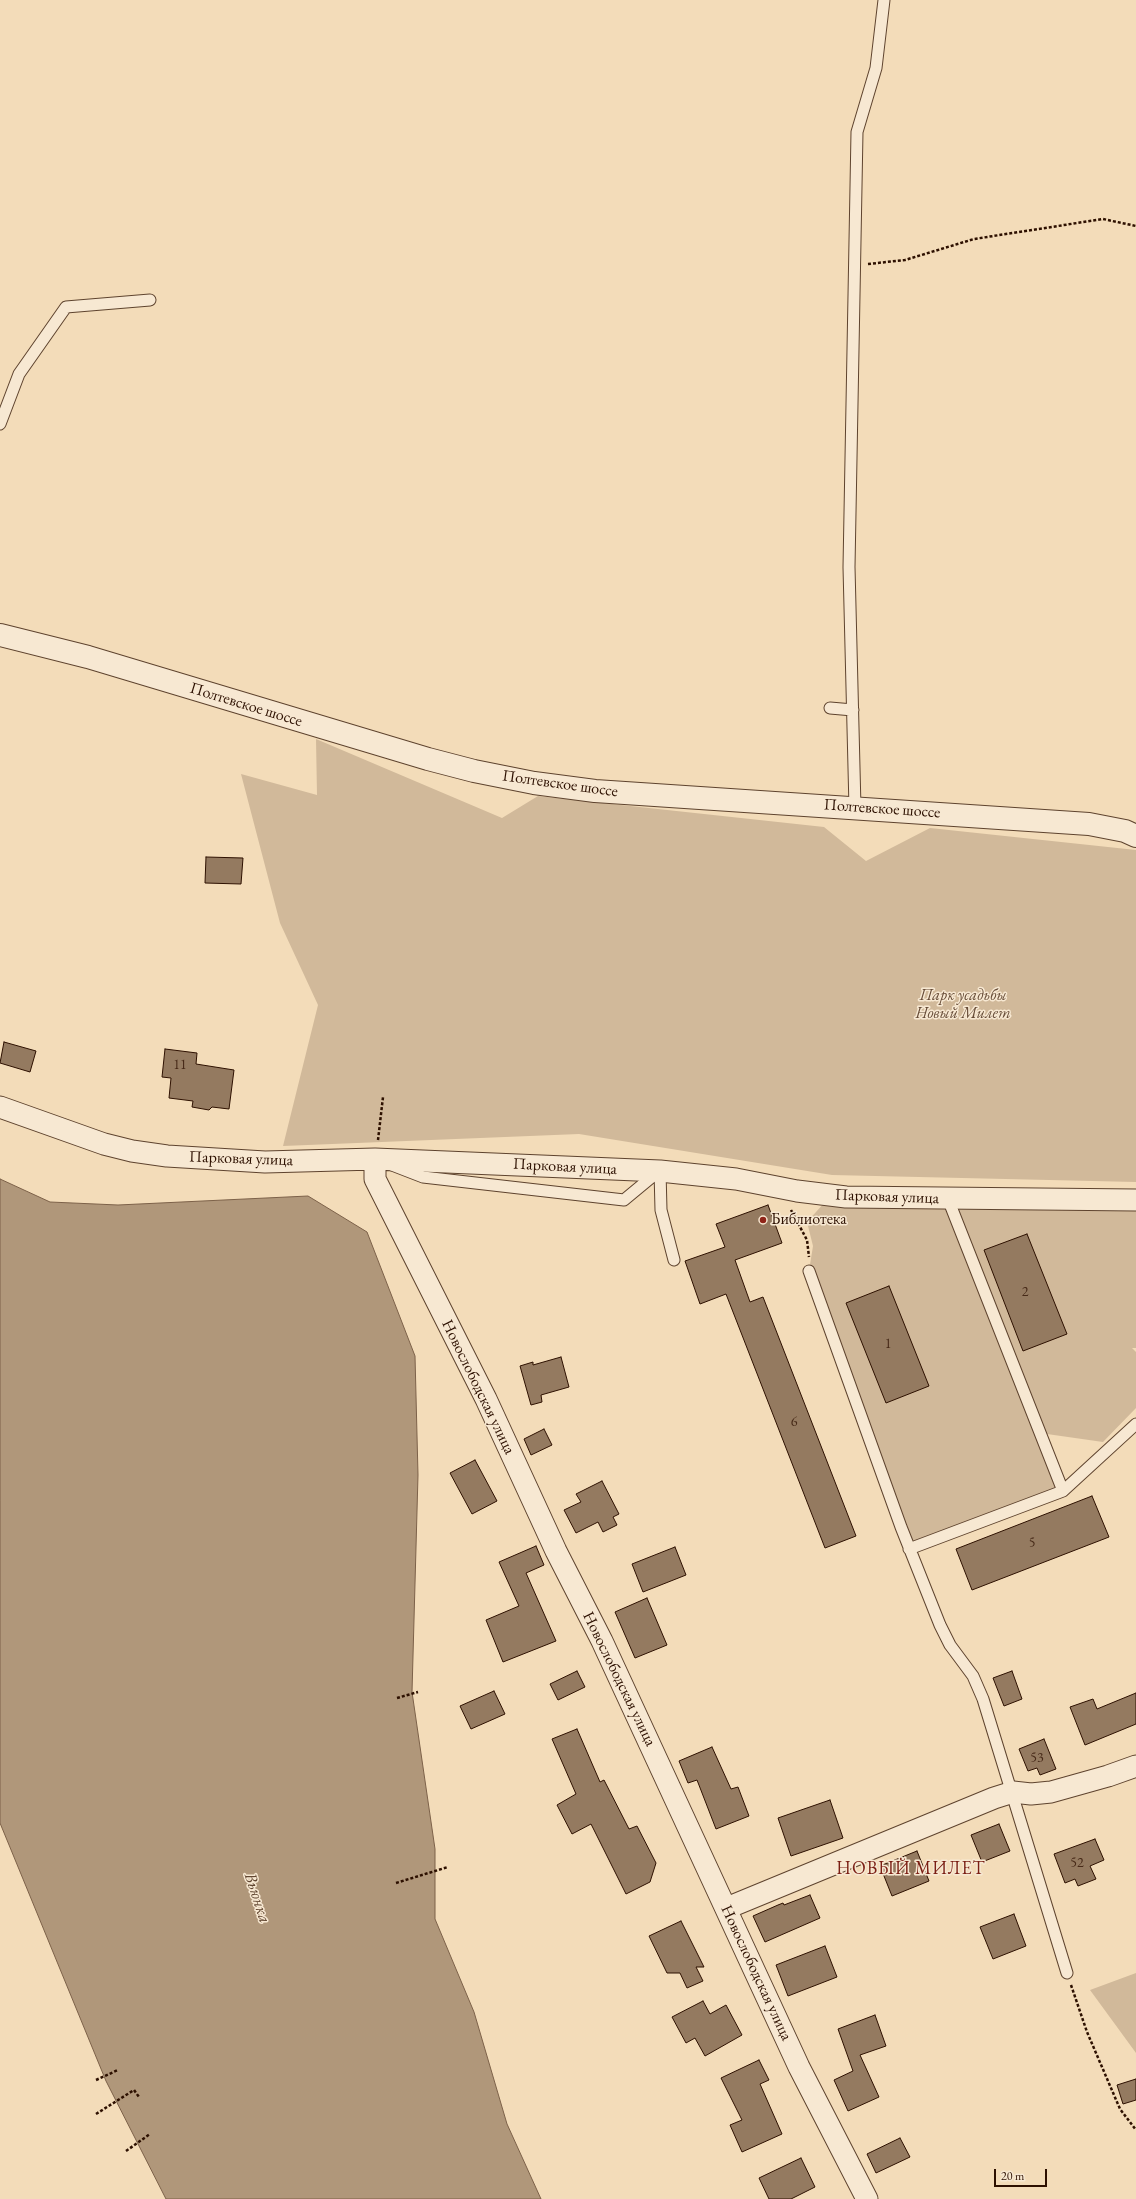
<!DOCTYPE html>
<meta charset="utf-8">
<style>
body{margin:0}
#map{position:relative;width:1136px;height:2199px;overflow:hidden;background:#f3dcb9;font-family:"EB Garamond",serif}
canvas{display:block}
.scale{position:absolute;left:994px;top:2169px;width:53px;height:18px;box-sizing:border-box;border:2px solid #2d1000;border-top:0;padding-left:5px;font-size:12px;line-height:14px;white-space:nowrap;color:#2d1000;-webkit-text-stroke:3px #f7e8d2;paint-order:stroke}
</style>
<div id="map">
<canvas width="1136" height="2199"></canvas>
<div class="scale">20 m</div>
</div>
<script>
const context = document.querySelector('canvas').getContext('2d');
context.lineJoin = 'round';
function fill(path, color) {
  context.fillStyle = color;
  context.fill(path, 'evenodd');
}
function shape(rows) {
  const path = new Path2D();
  for (const r of rows) {
    path.moveTo(r[0], r[1]);
    for (let i = 2; i < r.length; i += 2) path.lineTo(r[i], r[i + 1]);
  }
  return path;
}
function strokePath(path, color, width, dash) {
  context.strokeStyle = color;
  context.lineWidth = width;
  context.lineCap = dash ? 'butt' : 'round';
  context.setLineDash(dash || []);
  context.stroke(path);
}
function label(font, color, halo, rows, align = 'center') {
  context.font = font + ' "EB Garamond",serif';
  context.lineWidth = 3;
  context.setLineDash([]);
  context.textBaseline = 'middle';
  context.strokeStyle = halo;
  context.fillStyle = color;
  for (const [text, x, y, turn = 0] of rows) {
    context.save();
    context.translate(x, y);
    context.rotate((+turn || 0) * Math.PI / 180);
    context.textAlign = isNaN(turn) ? turn : align;
    if (halo) context.strokeText(text, 0, 0);
    context.fillText(text, 0, 0);
    context.restore();
  }
}
fill(shape([
 [316,739,502,818,538,796,824,827,866,861,930,828,1136,850,1136,1182,832,1175,579,1134,283,1146,318,1005,280,923,241,774,317,795],
 [825,1202,943,1209,1136,1211,1136,1348,1132,1348,1136,1352,1136,1408,1103,1442,1040,1433,1063,1491,909,1549,809,1271,813,1246,807,1222],
 [1136,1973,1136,2053,1090,1990]
]), '#d1b99a');
const water = shape([
 [0,1179,50,1202,118,1205,308,1196,367,1232,415,1356,418,1475,412,1692,435,1849,435,1919,474,2012,507,2124,541,2199,166,2199,106,2081,0,1823,0,1179]
]);
fill(water, '#b0977a');
strokePath(water, '#7c6149', 1);
const building = shape([
 [206,857,243,858,241,884,205,883,206,857],
 [4,1042,36,1051,30,1072,0,1063,4,1042],
 [165,1049,197,1053,196,1064,234,1070,229,1109,212,1107,209,1110,192,1107,193,1101,169,1098,171,1078,162,1077,165,1049],
 [768,1205,782,1243,735,1260,750,1302,763,1297,856,1536,825,1548,726,1294,700,1304,685,1261,725,1247,716,1224,768,1205],
 [1027,1234,1067,1334,1023,1351,984,1250,1027,1234],
 [889,1286,929,1386,886,1403,846,1303,889,1286],
 [561,1357,569,1387,541,1395,542,1402,531,1405,520,1366,533,1362,533,1365,561,1357],
 [544,1429,552,1445,531,1455,524,1439,544,1429],
 [475,1460,497,1501,472,1514,450,1473,475,1460],
 [602,1481,619,1514,613,1517,617,1525,603,1532,598,1522,576,1533,564,1510,581,1502,576,1494,602,1481],
 [1092,1496,1109,1537,972,1590,956,1549,1092,1496],
 [536,1546,544,1565,526,1573,556,1641,503,1662,486,1620,519,1606,499,1562,536,1546],
 [675,1547,686,1575,643,1592,632,1564,675,1547],
 [647,1598,667,1645,635,1658,615,1612,647,1598],
 [577,1671,585,1687,558,1700,550,1684,577,1671],
 [1012,1671,1022,1699,1004,1706,993,1678,1012,1671],
 [494,1691,505,1714,471,1729,460,1706,494,1691],
 [1136,1693,1136,1724,1085,1745,1070,1707,1093,1699,1097,1709,1136,1693],
 [577,1729,600,1782,604,1780,629,1829,637,1826,656,1863,650,1882,626,1894,591,1824,572,1834,557,1805,576,1794,552,1739,577,1729],
 [1044,1739,1056,1769,1040,1775,1037,1768,1028,1771,1019,1749,1044,1739],
 [712,1747,731,1789,738,1787,749,1816,716,1829,697,1780,688,1783,679,1761,712,1747],
 [830,1800,843,1838,791,1856,778,1818,830,1800],
 [999,1824,1010,1851,982,1862,971,1835,999,1824],
 [1095,1839,1104,1860,1090,1866,1096,1879,1078,1886,1075,1879,1065,1883,1054,1854,1095,1839],
 [917,1851,929,1881,892,1896,880,1866,917,1851],
 [810,1895,820,1918,765,1942,753,1916,778,1905,783,1903,784,1905,810,1895],
 [1014,1914,1026,1946,993,1959,980,1927,1014,1914],
 [681,1921,704,1967,696,1967,703,1981,687,1988,680,1973,667,1973,649,1936,681,1921],
 [825,1946,837,1977,788,1996,776,1965,825,1946],
 [703,2001,710,2014,726,2005,742,2035,705,2056,695,2038,686,2043,672,2017,703,2001],
 [875,2015,886,2046,860,2055,879,2097,848,2111,834,2080,853,2071,838,2029,875,2015],
 [759,2060,769,2080,760,2084,782,2134,742,2152,730,2125,742,2120,721,2078,759,2060],
 [1136,2079,1136,2100,1123,2104,1117,2085,1136,2079],
 [900,2138,910,2157,876,2173,867,2154,900,2138],
 [801,2158,815,2187,791,2199,769,2199,759,2178,801,2158]
]);
fill(building, '#947a60');
strokePath(building, '#2d1000', 1);
const service = shape([
 [0,424,19,374,66,307,150,300],
 [830,708,853,710],
 [855,808,849,567,857,132,876,68,884,0],
 [392,1165,423,1177,624,1200,659,1171],
 [660,1171,661,1210,674,1260],
 [948,1199,1063,1491],
 [809,1271,901,1527,940,1625,950,1645,973,1676,983,1699,1067,1973],
 [909,1549,1063,1491,1136,1424]
]);
const minor = shape([
 [0,1107,104,1144,132,1151,167,1156,265,1162,375,1159,660,1171,736,1179,797,1191,846,1197,1136,1200],
 [375,1159,375,1179,486,1399,556,1551,602,1641,799,2067,867,2199],
 [727,1908,994,1798,1013,1792,1031,1794,1051,1792,1108,1776,1136,1766]
]);
const tertiary = shape([
 [0,635,88,657,428,759,474,771,534,783,595,791,1089,824,1125,831,1136,836]
]);
strokePath(service, '#5e432e', 13);
strokePath(minor, '#5e432e', 23);
strokePath(tertiary, '#5e432e', 24);
strokePath(shape([
 [868,264,905,260,974,239,1103,219,1136,226],
 [378,1140,383,1097],
 [791,1210,807,1240,809,1257],
 [397,1698,418,1692],
 [396,1883,448,1867],
 [1071,1985,1087,2032,1120,2109,1136,2130],
 [96,2080,118,2070],
 [96,2114,134,2090,139,2097],
 [126,2151,150,2134]
]), '#2d1000', 2.5, [3, 2]);
strokePath(service, '#f7e8d2', 11);
strokePath(minor, '#f7e8d2', 21);
strokePath(tertiary, '#f7e8d2', 22);
for (const [x, y, r, color] of [
 [763,1220,4,"#8f2418"]
]) {
  const dot = new Path2D();
  dot.arc(x, y, r, 0, 2 * Math.PI);
  context.fillStyle = color;
  context.fill(dot);
  strokePath(dot, '#f7e8d2', 1.5);
}
label('14px', '#472a18', null, [
 ["11",180,1065],
 ["2",1025,1292],
 ["1",888,1344],
 ["6",794,1422],
 ["5",1032,1543],
 ["53",1037,1758],
 ["52",1077,1863]
]);
label('16px', '#2d1000', '#f7e8d2', [
 ["Полтевское шоссе",246,705,17],
 ["Полтевское шоссе",560,784,8],
 ["Полтевское шоссе",882,809,4],
 ["Парковая улица",241,1159,2],
 ["Парковая улица",565,1167,3],
 ["Парковая улица",887,1197,2],
 ["Новослободская улица",478,1387,64],
 ["Новослободская улица",619,1679,64],
 ["Новослободская улица",756,1973,65]
]);
label('italic 16px', '#664b36', '#f7e8d2', [
 ["Парк усадьбы",963,996],
 ["Новый Милет",963,1014]
]);
label('16px', '#2d1000', '#f7e8d2', [
 ["Библиотека",771,1220]
], 'left');
label('italic 17px', '#614631', '#f7e8d2', [
 ["Вьюнка",257,1898,72]
]);
context.letterSpacing = '1px';
label('18px', '#7a1f14', '#f7e8d2', [
 ["НОВЫЙ МИЛЕТ",911,1869]
]);
context.letterSpacing = '0px';
</script>
